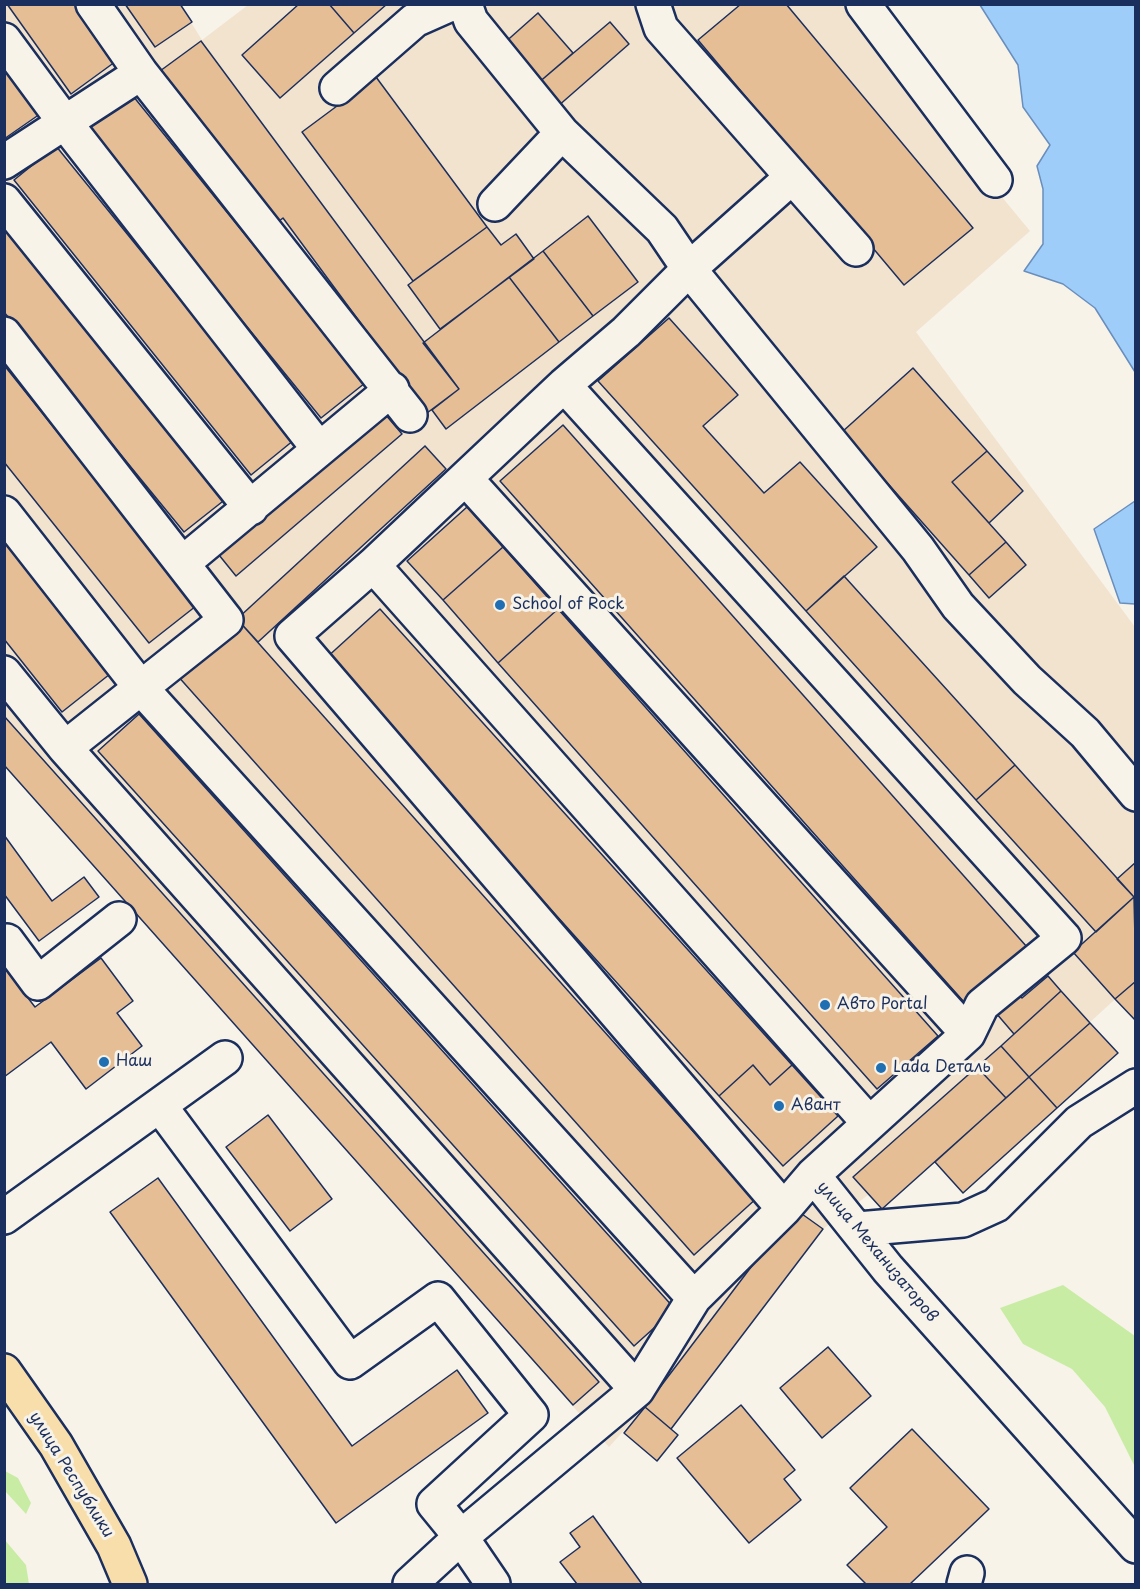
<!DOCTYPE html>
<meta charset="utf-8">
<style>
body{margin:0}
#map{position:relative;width:1140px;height:1589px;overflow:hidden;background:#f7f3e8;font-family:"Playpen Sans",sans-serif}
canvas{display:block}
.frame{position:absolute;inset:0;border:6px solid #1b2f5e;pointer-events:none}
</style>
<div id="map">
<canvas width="1140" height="1589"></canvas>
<div class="frame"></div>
</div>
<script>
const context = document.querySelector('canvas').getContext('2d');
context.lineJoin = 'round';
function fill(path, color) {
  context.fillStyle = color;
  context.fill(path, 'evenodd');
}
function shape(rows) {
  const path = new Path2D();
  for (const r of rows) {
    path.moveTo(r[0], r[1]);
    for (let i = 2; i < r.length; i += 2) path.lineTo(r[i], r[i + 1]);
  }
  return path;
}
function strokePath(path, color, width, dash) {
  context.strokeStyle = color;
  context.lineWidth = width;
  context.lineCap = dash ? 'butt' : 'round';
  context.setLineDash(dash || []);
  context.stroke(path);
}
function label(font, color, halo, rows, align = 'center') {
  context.font = font + ' "Playpen Sans",sans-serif';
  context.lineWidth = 6;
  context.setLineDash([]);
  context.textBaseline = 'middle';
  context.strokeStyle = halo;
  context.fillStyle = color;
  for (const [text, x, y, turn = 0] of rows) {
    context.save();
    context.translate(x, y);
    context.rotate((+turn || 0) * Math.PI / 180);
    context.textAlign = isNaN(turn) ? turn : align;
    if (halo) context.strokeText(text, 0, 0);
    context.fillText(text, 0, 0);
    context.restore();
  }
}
fill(shape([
 [4,5,180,5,202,40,248,5,843,5,1030,231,916,332,1135,627,1135,981,1030,1077,963,1193,935,1162,882,1209,868,1195,823,1229,671,1429,645,1407,609,1447,5,765]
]), '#f2e3cf');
fill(shape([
 [1063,1285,1135,1336,1135,1467,1105,1407,1072,1369,1023,1344,1000,1308],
 [5,1471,18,1478,31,1503,26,1514,5,1491],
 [4,1539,26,1565,29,1584,5,1584]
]), '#c9eca5');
const water = shape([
 [980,5,1135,5,1135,372,1095,308,1063,284,1024,271,1043,244,1043,189,1037,166,1050,145,1023,107,1018,65,980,5],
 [1135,501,1135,604,1120,603,1094,529,1135,501]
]);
fill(water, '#9fcdfa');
strokePath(water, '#6a8ebc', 1.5);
const building = shape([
 [7,4,80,4,119,59,71,94,7,4],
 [125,4,180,4,192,22,155,47,125,4],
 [299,4,329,4,354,33,280,98,242,55,299,4],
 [329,4,387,4,354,33,329,4],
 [741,4,786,4,973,228,904,285,698,40,741,4],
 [538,13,573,53,537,84,502,45,538,13],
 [610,22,629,44,557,107,537,84,610,22],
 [201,41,459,389,427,413,283,218,274,225,160,71,201,41],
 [4,64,40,114,4,139,4,64],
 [376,77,487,227,413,281,302,132,376,77],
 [129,91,365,383,321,418,85,127,129,91],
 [56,146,294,440,251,475,14,180,56,146],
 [588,216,638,282,593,316,543,251,588,216],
 [4,226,227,498,184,532,4,312,4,226],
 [487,227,501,245,516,234,534,259,440,329,408,285,487,227],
 [543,251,593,316,559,342,509,277,543,251],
 [509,277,559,342,446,429,432,410,459,389,423,343,509,277],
 [669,318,738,395,703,426,764,493,800,462,877,547,806,611,598,381,669,318],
 [4,365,196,606,149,643,4,462,4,365],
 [913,368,987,451,952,482,1006,542,969,575,842,432,913,368],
 [385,414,402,434,236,576,219,555,385,414],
 [563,425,1027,947,964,1002,500,481,563,425],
 [425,446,446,469,258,642,237,619,425,446],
 [987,451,1023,491,989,523,952,482,987,451],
 [467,507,503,547,443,600,407,561,467,507],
 [4,541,110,674,62,712,4,639,4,541],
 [1006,542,1026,565,989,598,969,575,1006,542],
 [503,547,558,609,498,663,443,600,503,547],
 [844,576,1015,765,976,800,806,611,844,576],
 [380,609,792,1065,770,1085,753,1065,719,1096,325,659,380,609],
 [558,609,938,1036,877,1089,498,663,558,609],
 [237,619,740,1184,744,1180,758,1197,694,1255,176,674,237,619],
 [139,714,675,1309,634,1346,98,751,139,714],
 [4,716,599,1382,573,1405,4,765,4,716],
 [1015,765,1134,897,1096,932,976,800,1015,765],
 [4,835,52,901,84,877,99,897,39,941,4,894,4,835],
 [1136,862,1136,896,1134,897,1117,879,1136,862],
 [1134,897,1136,981,1115,999,1073,952,1134,897],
 [101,958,133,1001,117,1013,142,1046,86,1089,51,1042,4,1077,4,967,35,1007,101,958],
 [1048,976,1061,991,1014,1034,996,1013,1018,994,1022,998,1048,976],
 [1136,981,1136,1021,1115,999,1136,981],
 [1061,991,1090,1023,1029,1077,1001,1046,1061,991],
 [1090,1023,1118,1053,1057,1108,1029,1077,1090,1023],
 [1001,1046,1029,1077,1006,1098,977,1067,1001,1046],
 [753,1065,770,1085,792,1065,838,1116,783,1166,719,1096,753,1065],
 [977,1067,1006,1098,882,1209,853,1177,977,1067],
 [1029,1077,1057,1108,963,1193,935,1162,1029,1077],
 [268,1115,332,1199,290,1231,226,1147,268,1115],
 [158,1178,352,1446,457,1370,488,1413,336,1523,110,1212,158,1178],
 [795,1209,823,1229,671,1429,645,1407,795,1209],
 [828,1347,871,1396,822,1438,780,1388,828,1347],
 [741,1405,795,1470,784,1479,801,1500,749,1543,677,1458,741,1405],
 [645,1407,678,1435,657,1461,624,1433,645,1407],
 [912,1429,989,1509,910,1584,866,1584,847,1565,887,1527,850,1488,912,1429],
 [593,1516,642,1584,577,1584,560,1562,580,1547,570,1533,593,1516]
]);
fill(building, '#e6be96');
strokePath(building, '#1b2f5e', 1.5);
const minor = shape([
 [93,4,141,73,410,415],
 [465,4,471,21,562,133,662,229,689,269,918,549,958,606,1027,680,1085,733,1136,794],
 [653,4,661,28,856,249],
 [863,4,995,180],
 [4,40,66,124,319,449],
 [337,88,415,20,451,4],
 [4,162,141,73],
 [4,201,251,508],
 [495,204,562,133],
 [4,334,226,620,65,748],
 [466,479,968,1034],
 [4,513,141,688,694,1298],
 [184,562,392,389],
 [373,565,869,1123],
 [4,673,65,748,637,1390],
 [4,942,7,941,38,983,119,919],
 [160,1106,350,1362,438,1299,531,1415,434,1504,461,1537,493,1584],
 [813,1175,888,1269,1136,1546],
 [784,1209,292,636,373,565,564,385,626,332,689,269,792,177],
 [4,1217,225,1058],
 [858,1229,963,1220,996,1205,1079,1122,1136,1086],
 [410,1584,461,1537,637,1390,694,1298,784,1209,813,1175,968,1034,982,1005,1064,938,564,385],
 [964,1584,967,1573]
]);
const major = shape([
 [4,1371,56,1445,114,1546,130,1584]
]);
strokePath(minor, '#1b2f5e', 38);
strokePath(major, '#1b2f5e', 38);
strokePath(minor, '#f7f3e8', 33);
strokePath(major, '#f8deab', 33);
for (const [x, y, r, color] of [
 [500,605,6,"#1f6fb2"],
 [825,1005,6,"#1f6fb2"],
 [104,1062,6,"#1f6fb2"],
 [881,1068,6,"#1f6fb2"],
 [779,1106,6,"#1f6fb2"]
]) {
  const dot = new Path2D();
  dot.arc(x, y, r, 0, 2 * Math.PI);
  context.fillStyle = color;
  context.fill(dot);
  strokePath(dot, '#f7f3e8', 2);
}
label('16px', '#1b2f5e', '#f7f3e8', [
 ["School of Rock",512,605],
 ["Авто Portal",837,1005],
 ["Наш",116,1062],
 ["Lada Dеталь",893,1068],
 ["Авант",791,1106]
], 'left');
label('16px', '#1b2f5e', '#f7f3e8', [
 ["улица Механизаторов",877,1252,50],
 ["улица Республики",71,1475,58]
]);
</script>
